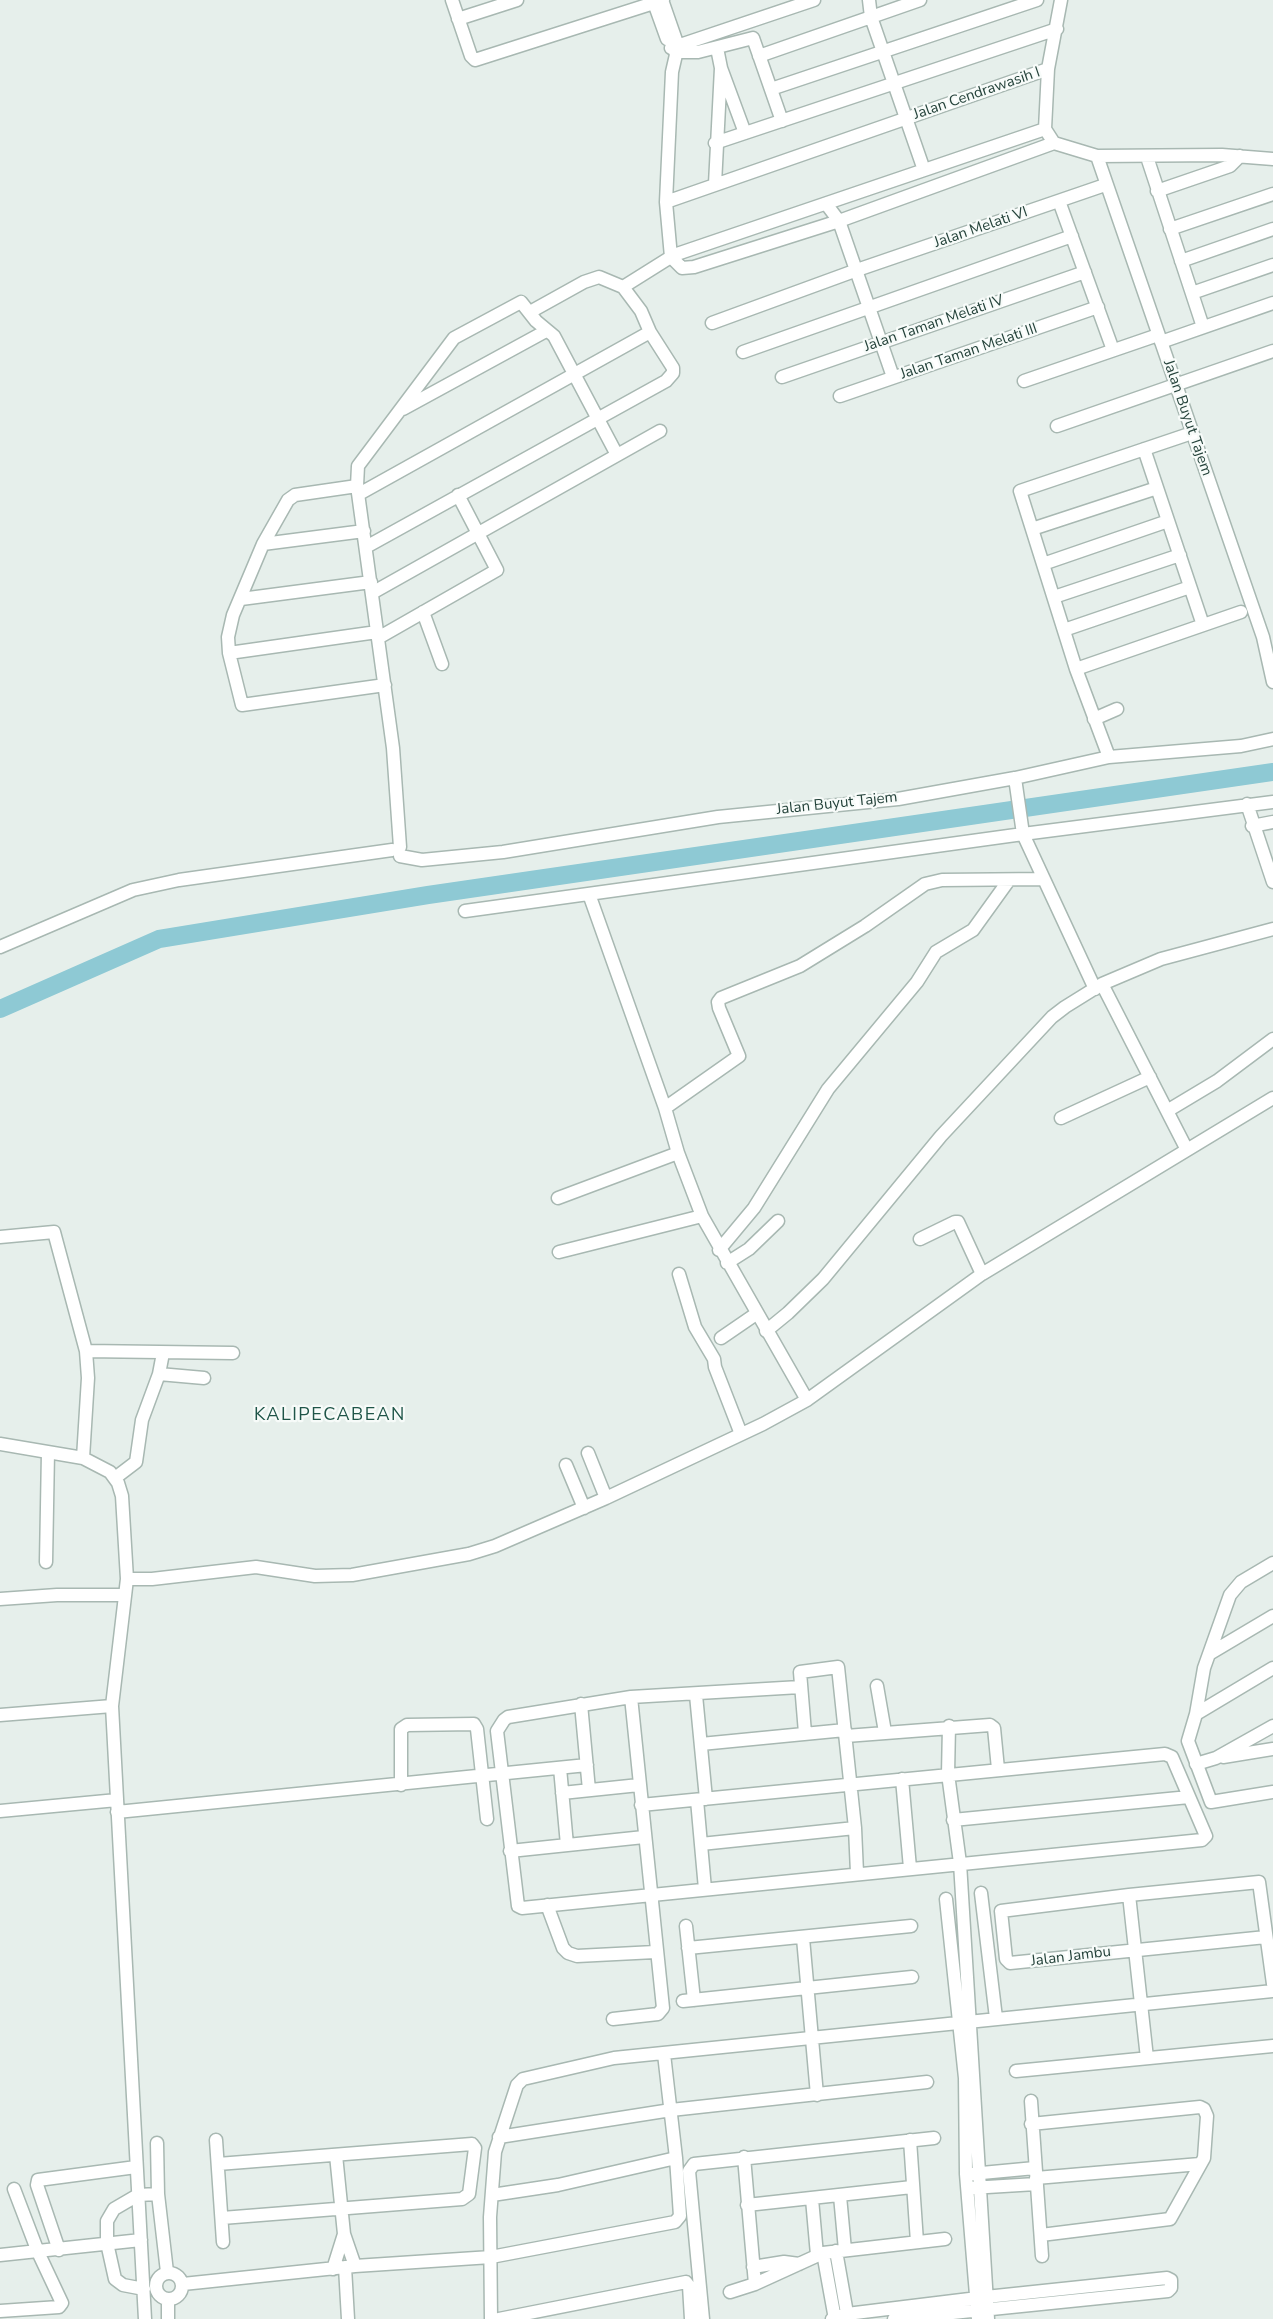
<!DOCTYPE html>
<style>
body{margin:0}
canvas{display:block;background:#e6efeb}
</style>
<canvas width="1273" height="2319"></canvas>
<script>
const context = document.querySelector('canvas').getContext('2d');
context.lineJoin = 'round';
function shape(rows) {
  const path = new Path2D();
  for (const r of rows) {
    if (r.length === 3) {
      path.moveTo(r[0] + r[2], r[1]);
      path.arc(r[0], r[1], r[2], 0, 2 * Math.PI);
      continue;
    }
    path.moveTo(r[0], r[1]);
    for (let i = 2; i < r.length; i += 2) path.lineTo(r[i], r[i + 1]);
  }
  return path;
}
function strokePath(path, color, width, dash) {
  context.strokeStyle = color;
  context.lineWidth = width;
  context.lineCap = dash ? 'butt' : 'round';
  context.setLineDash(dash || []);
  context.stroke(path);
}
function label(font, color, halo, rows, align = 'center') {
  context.font = font + ' "Nunito Sans",sans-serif';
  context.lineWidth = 4.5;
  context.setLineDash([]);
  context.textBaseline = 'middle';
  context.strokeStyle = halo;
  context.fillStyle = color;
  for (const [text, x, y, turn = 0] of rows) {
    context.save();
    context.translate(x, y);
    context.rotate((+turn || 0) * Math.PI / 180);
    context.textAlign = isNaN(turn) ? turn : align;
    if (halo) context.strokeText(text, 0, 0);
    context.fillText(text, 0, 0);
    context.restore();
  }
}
strokePath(shape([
 [0,1009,159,939,428,895,1273,772]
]), '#8ec9d4', 18);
const minor = shape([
 [452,0,471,56,475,60,663,0],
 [653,0,667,39],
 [662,0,678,46,672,72,666,202,671,257,682,268,694,267,839,221,1054,143],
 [869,0,871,17,924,170],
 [1061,0,1048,69,1045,129,1054,143,1097,156,1222,155,1273,159],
 [458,19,517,0],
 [671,48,814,0],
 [717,48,721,68,745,133],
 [675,52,698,52,753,38,782,121],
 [759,56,920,0],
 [771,89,1037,0],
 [715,143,1057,29],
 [1097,156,1263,637,1273,682],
 [1147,157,1203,327],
 [715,184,721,68],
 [1157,191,1230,166,1240,156],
 [1059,201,1113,350],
 [666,202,1048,69],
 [827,205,839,221,893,377],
 [1170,229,1273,194],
 [1181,261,1273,229],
 [623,287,674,255,1045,129],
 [1192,293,1273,265],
 [712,323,857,270,1105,185],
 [1161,342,1273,303],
 [743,352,1072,236],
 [782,377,1085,272],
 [1024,381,1158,335],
 [840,396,1098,307],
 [403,409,546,331],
 [1057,426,1273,351],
 [1144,449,1203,625],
 [357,486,295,495,288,500,263,544,233,615,228,637,229,653,242,705,385,685],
 [359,494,650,332,641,311,623,287,599,277,584,282,530,312],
 [1032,529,1157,488],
 [263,544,364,531],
 [366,547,666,381,673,373,673,368,650,332],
 [1043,564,1168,521],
 [372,593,660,431],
 [1054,597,1180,555],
 [241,599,371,582],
 [423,612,442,664],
 [1064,630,1190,587],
 [378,638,497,570,458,495],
 [229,653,377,632],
 [1076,669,1241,612],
 [1094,719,1117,709],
 [1109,757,1076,669,1020,491,1192,433],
 [1015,778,1023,834,1273,802],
 [1247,804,1273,882],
 [1252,826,1273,822],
 [400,847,393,748,357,486,358,466,454,338,521,302,536,321,554,336,617,455],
 [400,856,422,860,503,852,718,817,898,799,1015,778,1109,757,1241,746,1273,739],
 [589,894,665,1108,678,1153,702,1216,807,1400],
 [465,911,1023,834,1095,989],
 [0,947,133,890,179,880,392,850],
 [1102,984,1187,1150],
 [665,1108,739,1056,719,1008,718,1002,721,998,800,966,865,926,925,884,942,880,1044,879],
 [1167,1111,1217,1081,1273,1039],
 [1061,1118,1150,1077],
 [558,1198,678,1153],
 [0,1237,54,1232,86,1351],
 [920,1239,955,1222,958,1222,982,1274],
 [719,1250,754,1208,828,1089,917,982,936,952,973,930,1009,880],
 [559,1252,702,1216],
 [727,1263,749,1249,778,1221],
 [679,1274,695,1327,714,1359,715,1367,741,1434],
 [766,1331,788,1313,823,1279,941,1136,1052,1017,1065,1007,1102,984,1161,959,1273,929],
 [721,1338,756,1314],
 [159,1374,204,1378],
 [0,1444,83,1458,110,1472,118,1483,122,1496,127,1579,112,1706,145,2319],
 [588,1453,606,1498],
 [83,1458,88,1378,86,1351,233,1353],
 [566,1465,584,1508],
 [115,1478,136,1462,142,1420,159,1374,163,1353],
 [46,1562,48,1452],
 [127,1579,152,1579,256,1567,315,1576,352,1575,469,1554,495,1546,606,1498,763,1424,807,1400,982,1274,1273,1098],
 [0,1599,57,1595,124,1595],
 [1209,1654,1273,1616],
 [1273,1668,1196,1714,1188,1741,1211,1802,1273,1792],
 [877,1686,885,1732],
 [696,1695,706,1799],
 [581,1704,589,1790],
 [1196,1714,1204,1668,1230,1595,1241,1582,1273,1563],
 [0,1715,112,1706],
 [949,1726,948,1774,960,1863,988,2319],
 [805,1733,800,1672,838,1667,855,1828,857,1873],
 [846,1736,990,1725,994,1728,998,1769],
 [701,1744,845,1730],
 [1223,1757,1273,1749],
 [1196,1764,1216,1758,1273,1726],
 [560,1768,567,1845],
 [902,1779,910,1868],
 [401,1785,401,1729,407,1725,474,1724,477,1729,487,1819],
 [562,1793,639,1785],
 [697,1800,705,1889],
 [641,1805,1165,1754,1172,1757,1206,1836,1202,1840,522,1908,518,1906,497,1731,504,1720,508,1717,631,1697,800,1687],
 [0,1811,117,1800],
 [117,1812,587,1765],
 [953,1820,1189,1797],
 [701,1844,855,1828],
 [510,1851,644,1837],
 [981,1893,996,2018],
 [1129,1895,1147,2058],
 [946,1899,965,2078,966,2174,978,2319],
 [547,1905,563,1948,568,1953,577,1956,655,1952],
 [686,1926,694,2000],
 [1266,1937,1010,1963,1006,1959,1001,1911,1129,1895,1259,1882,1273,1984],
 [803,1938,817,2095],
 [688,1948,911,1926],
 [683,2001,912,1977],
 [613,2019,658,2014,663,2008,631,1697],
 [1016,2071,1273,2046],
 [1031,2101,1042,2256],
 [1031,2124,1200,2107,1204,2109,1207,2116,1204,2158,1170,2219,1041,2235],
 [499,2137,671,2110,927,2082],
 [216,2140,223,2242],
 [910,2140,917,2242],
 [157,2143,158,2194,167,2272],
 [336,2155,344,2234],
 [744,2157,755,2284],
 [218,2164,472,2144,475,2148,469,2194,462,2199,222,2218],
 [971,2174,1035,2168],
 [1036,2178,1200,2164],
 [971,2188,1036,2184],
 [492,2195,558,2185,676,2158],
 [840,2196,845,2250],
 [812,2199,817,2255],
 [747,2205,912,2187],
 [59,2250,37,2185,38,2180,136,2167],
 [836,2251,848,2319],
 [823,2253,835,2319],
 [0,2255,141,2240],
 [345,2267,348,2319],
 [753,2267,784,2262,799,2264],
 [333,2269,344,2234,355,2266],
 [169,2286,13],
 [183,2284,355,2266,491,2257,675,2222,680,2216,676,2158,664,2054],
 [144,2289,123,2285,115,2279,107,2243,107,2221,114,2209,138,2195,158,2194],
 [730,2292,755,2284,823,2253,945,2239],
 [168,2299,168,2319],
 [0,2311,59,2307,62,2303,38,2252,14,2189],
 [491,2319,490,2217,495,2152,517,2085,523,2079,614,2058,1273,1991],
 [499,2319,686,2282,689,2286,691,2319],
 [703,2319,689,2171,694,2164,934,2138],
 [832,2319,847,2314,986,2297,1167,2278,1171,2280,1171,2288,1168,2291,894,2319]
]);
strokePath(minor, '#a8b8b2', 15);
strokePath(minor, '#fff', 12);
label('15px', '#24423a', '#f7fbf9', [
 ["Jalan Cendrawasih I",977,94,-19],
 ["Jalan Melati VI",981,228,-19],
 ["Jalan Taman Melati IV",934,324,-19],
 ["Jalan Taman Melati III",969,352,-19],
 ["Jalan Buyut Tajem",1187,418,71],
 ["Jalan Buyut Tajem",837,804,-6],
 ["Jalan Jambu",1071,1957,-7]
]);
context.letterSpacing = '1.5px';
label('18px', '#1f5548', '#f7fbf9', [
 ["KALIPECABEAN",330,1416]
]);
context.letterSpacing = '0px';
</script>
